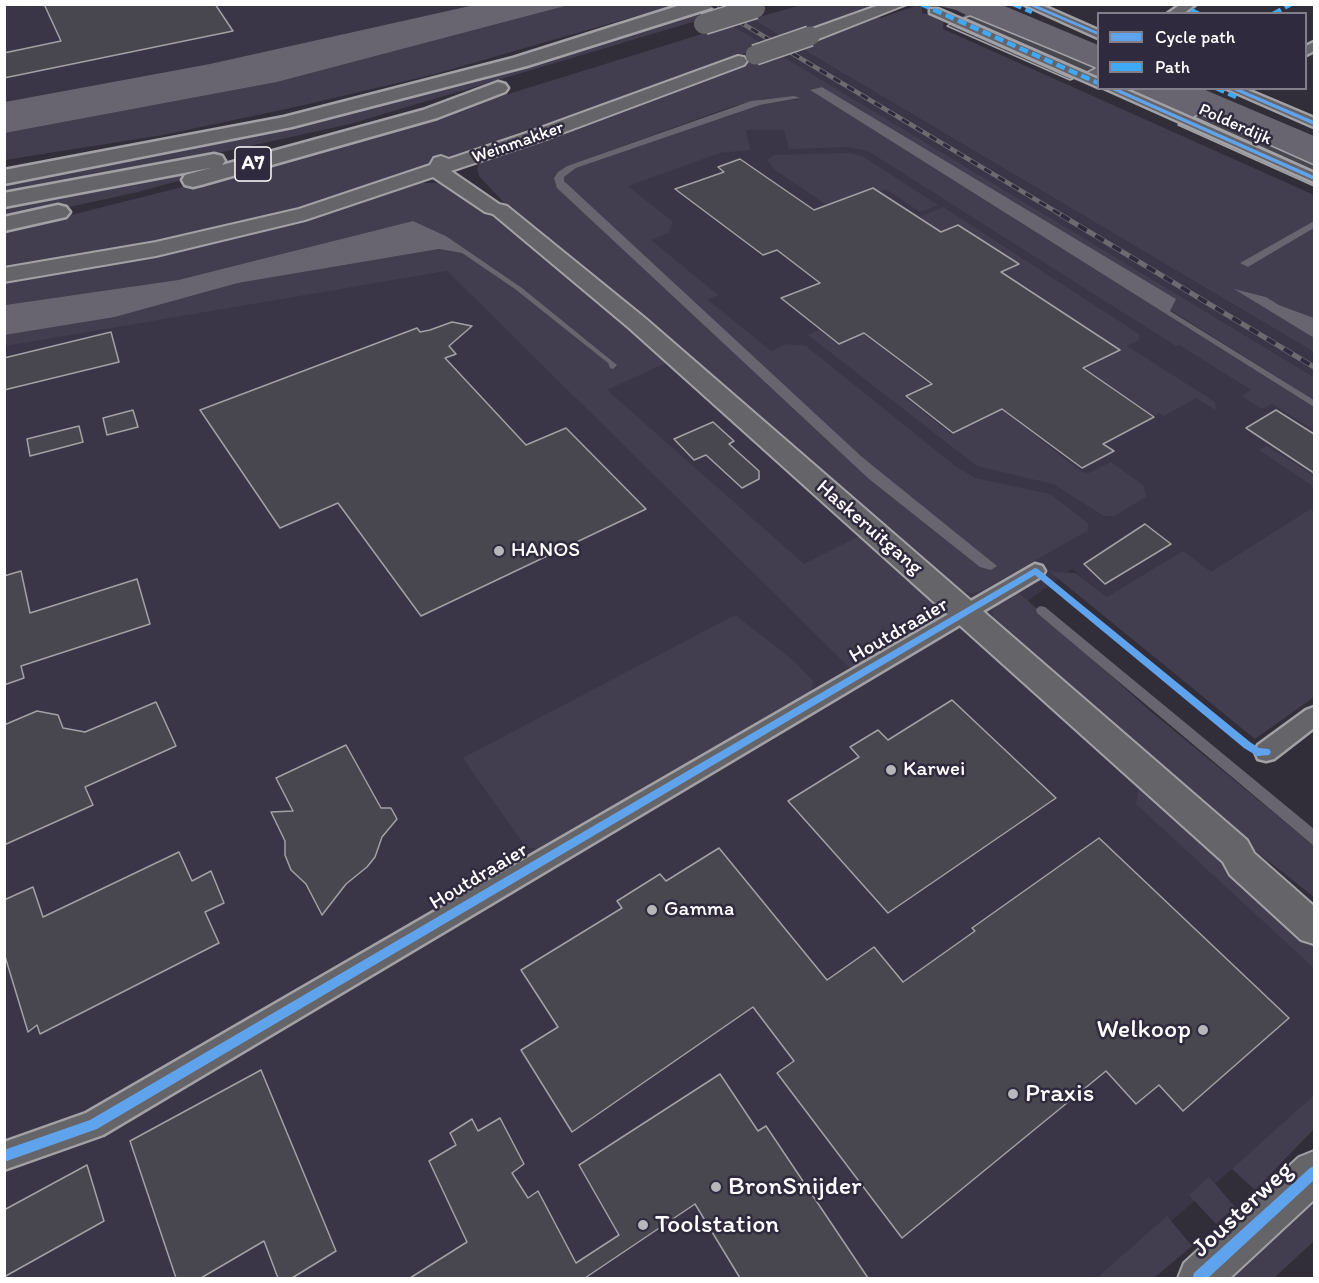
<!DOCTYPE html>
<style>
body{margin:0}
#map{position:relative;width:1319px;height:1283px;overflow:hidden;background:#312e39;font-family:Itim,sans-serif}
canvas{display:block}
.frame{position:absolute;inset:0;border:6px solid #fff;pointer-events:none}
.legend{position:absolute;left:1097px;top:12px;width:210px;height:78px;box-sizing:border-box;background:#2f2a3d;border:2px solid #827f8b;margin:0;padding:8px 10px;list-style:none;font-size:18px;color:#fff}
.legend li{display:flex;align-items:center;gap:12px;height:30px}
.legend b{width:30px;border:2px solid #827f8b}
</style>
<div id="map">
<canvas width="1319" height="1283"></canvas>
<div class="frame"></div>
<ul class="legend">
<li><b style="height:8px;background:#60a3ed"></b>Cycle path</li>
<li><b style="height:8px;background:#3fa9f5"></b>Path</li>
</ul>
</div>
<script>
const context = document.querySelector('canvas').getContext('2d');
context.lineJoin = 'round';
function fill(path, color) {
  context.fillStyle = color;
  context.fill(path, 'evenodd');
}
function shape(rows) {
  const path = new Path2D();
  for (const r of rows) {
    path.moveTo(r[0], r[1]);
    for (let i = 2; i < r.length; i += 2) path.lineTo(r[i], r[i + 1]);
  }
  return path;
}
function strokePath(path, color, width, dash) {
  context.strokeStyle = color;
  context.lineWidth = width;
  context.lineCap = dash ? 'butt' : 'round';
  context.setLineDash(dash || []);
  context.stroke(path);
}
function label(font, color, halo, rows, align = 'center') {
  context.font = font + ' Itim,sans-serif';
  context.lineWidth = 5;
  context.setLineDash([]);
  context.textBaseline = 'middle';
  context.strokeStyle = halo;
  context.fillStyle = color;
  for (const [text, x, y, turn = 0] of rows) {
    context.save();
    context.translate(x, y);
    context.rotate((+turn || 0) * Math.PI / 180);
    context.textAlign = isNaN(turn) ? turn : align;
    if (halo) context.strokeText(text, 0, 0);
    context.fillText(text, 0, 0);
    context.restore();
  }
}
fill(shape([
 [5,5,550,5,5,113],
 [752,19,758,23,784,38,765,45,731,25],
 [799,47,1314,352,1314,377,779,54],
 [801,105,1314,430,1314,644,1235,699,1072,569,974,640,1314,944,1314,1099,1170,1222,1099,1278,5,1278,4,338,135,323,447,271,574,177]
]), '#3b3647');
fill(shape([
 [569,5,674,5,435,74,300,106,163,135,5,160,5,133,277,82],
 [801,5,881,5,784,38,752,19],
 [918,5,922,7,922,13,944,18,943,29,1314,195,1314,221,1241,263,1248,267,1314,228,1314,318,1279,305,1266,297,1236,290,1314,338,1314,352,799,47,875,17,881,18],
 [709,10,716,15,350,124,140,170,5,194,5,183,149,158,339,116,432,92],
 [731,25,765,45,713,66,301,208,200,234,5,270,5,228,59,218,318,153],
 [779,54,1314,377,1314,400,1170,310,1175,299,822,87,810,90,1314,407,1314,430,1272,404,1262,409,1242,396,1251,390,1179,345,1176,346,868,151,847,147,789,149,784,130,746,130,750,150,720,153,628,186,673,222,668,233,651,240,718,295,708,300,771,351,787,344,806,346,955,466,975,478,1050,494,1089,524,1087,531,983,590,974,593,964,592,675,344,509,208,479,176,477,168,482,160,756,59],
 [798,97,798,99,760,105,576,168,564,177,564,181,862,457,996,566,980,567,869,479,554,178,558,172,567,166,734,106,763,99],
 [313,144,138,192,5,221,5,208,174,177],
 [847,153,862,156,938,205,920,212,886,189,880,191,873,187,844,198,872,218,841,215,774,169,767,160,774,155],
 [417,183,441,183,488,208,670,361,607,390,804,564,863,534,936,602,936,613,930,623,851,669,447,271,5,346,5,335,115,317,238,283,439,249,462,253,515,289,608,363,610,368,617,365,522,288,446,236,413,221,178,280,5,305,5,279],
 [943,207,1139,334,1139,340,1127,346,1215,402,1216,410,1196,398,1164,416,1159,413,1155,416,1085,369,1121,350,1003,272,1020,264,958,224,941,231,920,217],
 [819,330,839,345,864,334,929,384,903,396,952,435,1002,410,1082,472,1089,473,1111,462,1144,486,1146,497,1114,516,1104,516,1053,484,977,466,808,335],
 [1267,446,1311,474,1314,472,1314,487,1259,450],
 [1314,507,1314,697,1255,739,1050,572,1076,573,1107,597,1183,551,1211,572],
 [1017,591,1149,710,1314,846,1314,897,1235,835,1012,640,1016,638,993,619,992,611,999,601],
 [735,615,793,660,813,681,811,693,540,849,526,847,463,758],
 [1139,787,1314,943,1314,968,1136,804],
 [1314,1095,1314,1129,1255,1190,1232,1169],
 [1209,1177,1235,1207,1216,1224,1189,1195],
 [1314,1198,1314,1241,1274,1278,1224,1278],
 [1167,1216,1192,1246,1154,1278,1097,1278]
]), '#433e4f');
fill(shape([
 [479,4,569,5,277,82,5,133,5,102,210,64],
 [936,5,1002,5,1098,45,1098,77,962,17,966,15,956,10],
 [822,87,1176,299,1170,311,1314,400,1314,407,810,90],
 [1125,89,1203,89,1314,136,1314,171],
 [794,96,800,98,760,105,576,168,564,177,564,181,862,457,997,566,991,570,980,567,869,479,557,188,554,178,558,172,567,166,751,101],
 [413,221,446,236,522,288,617,365,613,369,610,368,608,363,515,289,462,253,439,249,238,283,115,317,5,335,5,305,178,280],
 [1314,221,1314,228,1248,267,1240,263],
 [1234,289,1266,297,1279,305,1314,318,1314,338],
 [1040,606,1045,607,1314,829,1314,846,1037,613,1036,609]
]), '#686571');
const building = shape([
 [44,4,215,4,233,31,4,78,4,53,61,41,44,4],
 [970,16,1062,54,1095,68,1087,72,964,18,970,16],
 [950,24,1073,79,1070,80,947,26,950,24],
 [1200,114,1314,165,1314,171,1194,117,1200,114],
 [1180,124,1314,184,1314,186,1178,125,1180,124],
 [740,159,814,210,873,188,941,232,958,225,1019,264,1001,272,1120,350,1083,368,1154,417,1103,444,1114,451,1082,468,1002,409,953,433,906,396,932,384,864,333,839,344,781,298,820,283,777,250,763,255,675,189,724,172,718,167,740,159],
 [452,322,472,326,449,346,456,354,445,358,526,445,566,428,646,509,421,616,338,503,280,528,200,410,417,328,420,332,430,330,452,322],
 [111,332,119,362,4,390,4,358,111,332],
 [133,410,138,427,107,435,103,418,133,410],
 [1276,410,1314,434,1314,473,1246,428,1276,410],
 [713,422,734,441,729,444,759,471,759,479,742,488,706,455,694,460,674,439,713,422],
 [79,426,83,442,30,456,27,439,79,426],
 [1145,524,1171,544,1105,584,1084,564,1145,524],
 [21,571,30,613,137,579,150,624,21,666,24,678,4,685,4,576,21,571],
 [952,700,1056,798,888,913,788,801,859,757,850,747,878,730,888,740,952,700],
 [156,702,176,746,85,787,93,805,4,845,4,725,37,711,58,715,63,728,85,732,156,702],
 [346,745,381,808,391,808,397,819,382,837,375,857,367,867,346,884,322,915,306,884,291,870,285,855,285,841,271,812,293,811,276,778,346,745],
 [1099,838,1289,1018,1183,1111,1159,1085,1136,1104,1106,1071,902,1238,777,1073,794,1061,753,1007,572,1132,521,1050,558,1027,521,970,622,908,617,901,660,874,666,881,719,848,827,980,874,947,903,982,975,931,972,928,1099,838],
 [179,852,192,881,211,871,224,903,205,912,219,943,40,1034,37,1025,28,1032,4,953,4,900,33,887,43,917,179,852],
 [261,1070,336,1251,292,1278,278,1278,264,1241,201,1278,176,1278,130,1141,261,1070],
 [720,1074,758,1131,766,1126,868,1278,740,1278,695,1204,585,1278,410,1278,467,1242,429,1161,456,1145,450,1133,472,1119,478,1131,500,1118,524,1164,512,1173,528,1198,538,1191,576,1263,619,1235,579,1165,720,1074],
 [87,1165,104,1221,4,1277,4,1210,87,1165]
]);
fill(building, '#48464e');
strokePath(building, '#a2a1a6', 1.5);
const street = shape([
 [1023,4,1039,4,1098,30,1098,38,1023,4],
 [1181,4,1196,4,1183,14,1167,14,1181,4],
 [930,9,938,9,1098,79,1098,87,930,13,930,9],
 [1314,42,1314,51,1306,55,1306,46,1314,42],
 [1104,88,1122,88,1314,173,1314,182,1104,88],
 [1225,88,1243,88,1314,118,1314,127,1225,88],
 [1035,564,1042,566,1045,571,1042,576,103,1135,4,1170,4,1142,86,1113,1035,564],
 [1314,707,1314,728,1274,759,1266,761,1258,759,1255,752,1258,745,1306,710,1314,707]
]);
const secondary = shape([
 [882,4,907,4,816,40,810,41,801,36,804,32,882,4],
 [738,56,744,57,747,61,744,65,549,138,451,171,499,204,507,206,645,318,1247,840,1254,853,1314,906,1314,944,1301,940,1230,875,1223,862,629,328,493,214,485,212,433,177,305,220,156,256,4,282,4,268,156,242,299,209,430,165,434,158,441,156,449,159,535,130,738,56],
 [1314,1151,1314,1200,1230,1278,1178,1278,1184,1263,1299,1157,1314,1151]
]);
const highway = shape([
 [684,4,714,4,711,8,527,66,292,127,4,184,4,170,284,117,513,58,684,4],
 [498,82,505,84,508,88,505,92,437,118,201,185,193,187,185,185,182,180,185,175,210,168,4,207,4,193,214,154,222,156,225,161,222,165,423,110,498,82],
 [58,205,66,207,70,212,66,217,4,231,4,217,58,205]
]);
strokePath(street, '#a2a1a6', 5);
strokePath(secondary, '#a2a1a6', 4);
strokePath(highway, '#a2a1a6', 5);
fill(street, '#656469');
fill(secondary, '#656469');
fill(highway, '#656469');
const railFar1 = shape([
 [710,4,1063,216]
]);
const rail = shape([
 [1061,215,1314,367]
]);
strokePath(railFar1, '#6d6b71', 4.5);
strokePath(rail, '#6d6b71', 5);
strokePath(railFar1, '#2f2a3d', 3, [8]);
strokePath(rail, '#2f2a3d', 4, [10]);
const secondaryBridge = shape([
 [755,55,810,36]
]);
const highwayBridge = shape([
 [704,24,755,8]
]);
strokePath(secondaryBridge, '#a2a1a6', 22, []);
strokePath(highwayBridge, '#a2a1a6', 23, []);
strokePath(secondaryBridge, '#656469', 19);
strokePath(highwayBridge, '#656469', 20);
strokePath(shape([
 [921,4,1098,83],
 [1013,4,1032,12],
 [1191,10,1199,14],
 [1273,14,1291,4],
 [1216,88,1236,97]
]), '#3fa9f5', 4.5, [9, 4.5]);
fill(shape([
 [1026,4,1033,4,1098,32,1098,35,1026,4],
 [1108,88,1116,88,1314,176,1314,180,1108,88],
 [1229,88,1237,88,1314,121,1314,125,1229,88],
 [1035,568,1038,569,1250,742,1259,748,1269,749,1271,752,1269,755,1257,756,1244,748,1035,575,97,1129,4,1162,4,1150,90,1120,1035,568],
 [1314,1166,1314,1180,1208,1278,1193,1278,1194,1273,1310,1168,1314,1166]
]), '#60a3ed');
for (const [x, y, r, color] of [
 [499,551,6,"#b7b6ba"],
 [891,770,6,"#b7b6ba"],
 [652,910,6,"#b7b6ba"],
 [1203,1030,6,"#b7b6ba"],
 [1013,1094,6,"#b7b6ba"],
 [716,1187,6,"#b7b6ba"],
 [643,1225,6,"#b7b6ba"]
]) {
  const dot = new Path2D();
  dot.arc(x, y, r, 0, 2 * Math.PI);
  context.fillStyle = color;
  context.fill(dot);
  strokePath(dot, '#2f2a3d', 2);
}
label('18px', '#fff', '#2f2a3d', [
 ["Polderdijk",1235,125,24],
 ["Weinmakker",518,143,-19]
]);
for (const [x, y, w] of [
 [253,164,36]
]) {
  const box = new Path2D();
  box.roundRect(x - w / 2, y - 17, w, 34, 4.5);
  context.fillStyle = '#2f2a3d';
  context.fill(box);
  strokePath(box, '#fff', 1.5);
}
label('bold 20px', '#fff', null, [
 ["A7",253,164]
]);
label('21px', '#fff', '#2f2a3d', [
 ["Haskeruitgang",869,528,41],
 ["Houtdraaier",899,631,-30],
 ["Houtdraaier",479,877,-31]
]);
label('21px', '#fff', '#2f2a3d', [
 ["HANOS",511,551],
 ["Karwei",903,770],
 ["Gamma",664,910]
], 'left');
label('26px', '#fff', '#2f2a3d', [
 ["Welkoop",1191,1030,"right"],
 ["Praxis",1025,1094],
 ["BronSnijder",728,1187],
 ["Toolstation",655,1225]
], 'left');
label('26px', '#fff', '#2f2a3d', [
 ["Jousterweg",1243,1210,-43]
]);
</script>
